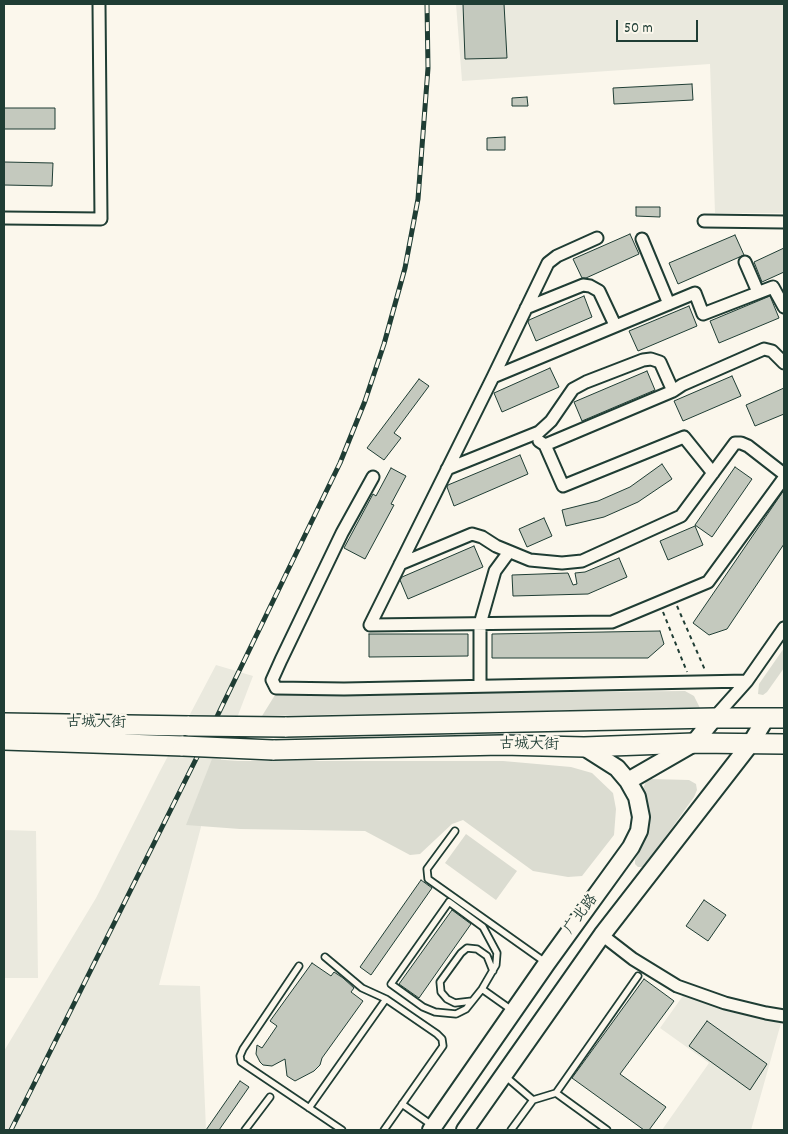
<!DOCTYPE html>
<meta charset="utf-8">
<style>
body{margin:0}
#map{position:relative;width:788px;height:1134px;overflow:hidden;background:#fbf7ec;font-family:Dekko,sans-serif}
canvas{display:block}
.frame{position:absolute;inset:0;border:5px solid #1f3d34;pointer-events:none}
.scale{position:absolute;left:616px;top:20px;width:82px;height:22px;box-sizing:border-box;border:2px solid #1f3d34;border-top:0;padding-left:6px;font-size:15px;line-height:18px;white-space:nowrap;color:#1f3d34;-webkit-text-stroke:4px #fbf7ec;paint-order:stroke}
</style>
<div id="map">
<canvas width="788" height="1134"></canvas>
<div class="frame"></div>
<div class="scale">50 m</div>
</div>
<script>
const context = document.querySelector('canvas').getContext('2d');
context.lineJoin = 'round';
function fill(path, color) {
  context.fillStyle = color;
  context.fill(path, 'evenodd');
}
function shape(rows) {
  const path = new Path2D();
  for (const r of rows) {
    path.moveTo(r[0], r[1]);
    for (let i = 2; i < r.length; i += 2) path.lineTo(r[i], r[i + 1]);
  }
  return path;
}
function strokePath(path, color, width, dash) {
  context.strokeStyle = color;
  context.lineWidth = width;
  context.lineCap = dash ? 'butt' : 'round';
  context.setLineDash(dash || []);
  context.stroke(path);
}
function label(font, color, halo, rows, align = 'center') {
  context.font = font + ' Dekko,"LXGW WenKai TC",sans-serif';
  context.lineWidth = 5;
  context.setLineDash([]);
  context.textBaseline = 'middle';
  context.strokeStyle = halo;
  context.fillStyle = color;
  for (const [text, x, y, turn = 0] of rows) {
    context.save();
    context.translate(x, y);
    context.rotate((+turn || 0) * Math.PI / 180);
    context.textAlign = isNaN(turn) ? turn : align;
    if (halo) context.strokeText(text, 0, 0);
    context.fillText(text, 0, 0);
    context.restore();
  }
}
fill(shape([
 [456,4,784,4,784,213,715,213,710,64,462,81],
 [216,665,253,676,214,778,159,985,200,986,206,1130,4,1130,4,1051,96,898,159,773],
 [4,830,36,831,38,978,4,978],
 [685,993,725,1009,781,1023,751,1130,662,1130,709,1063,660,1028]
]), '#eae9de');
fill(shape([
 [784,648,784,668,767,692,763,695,758,694,759,684],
 [685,691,694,696,700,708,262,716,275,695],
 [212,759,238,761,503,761,571,767,592,773,613,793,616,809,614,835,582,876,568,877,533,871,463,820,452,824,420,854,410,855,365,831,240,829,186,825],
 [652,779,689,780,696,784,697,790,694,797,646,864,642,867,638,867,635,864,635,860,646,837,649,821,649,808,643,789,646,781],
 [466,834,517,871,496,900,445,863]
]), '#dbdcd1');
const building = shape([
 [463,4,504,4,507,58,465,59,463,4],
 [692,84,693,100,614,104,613,88,692,84],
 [527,97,528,106,512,106,512,98,527,97],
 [4,108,55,108,55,129,4,129,4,108],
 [505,137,505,150,487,150,487,138,505,137],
 [4,162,53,163,52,186,4,185,4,162],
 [636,207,660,207,660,217,636,216,636,207],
 [630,234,639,254,586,278,582,278,573,259,630,234],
 [735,235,744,255,678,284,669,263,735,235],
 [784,248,784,272,762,282,754,262,784,248],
 [584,296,592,317,536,341,528,322,529,320,584,296],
 [770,296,779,318,719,343,710,321,770,296],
 [689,306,697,326,638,351,629,331,689,306],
 [550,368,559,387,502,412,494,393,550,368],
 [647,371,655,390,582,421,574,402,647,371],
 [732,376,741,396,683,421,674,401,732,376],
 [419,379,429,386,394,433,401,438,384,460,367,448,419,379],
 [784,388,784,414,755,426,746,405,784,388],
 [520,455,528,474,454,506,447,487,448,485,520,455],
 [662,464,672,479,638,502,604,517,566,526,562,510,598,501,630,487,662,464],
 [735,467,752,479,712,537,695,525,735,467],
 [391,468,406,476,391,504,394,505,365,559,344,548,373,494,376,496,391,468],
 [784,490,784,544,727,629,709,635,693,623,784,490],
 [544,518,552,536,527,547,519,529,544,518],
 [695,526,703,545,668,560,660,541,695,526],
 [474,546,483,567,408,599,400,580,402,577,474,546],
 [619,558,627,577,588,594,513,596,512,575,568,573,573,585,577,584,575,573,585,572,619,558],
 [660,631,664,644,648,658,492,658,492,634,660,631],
 [369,634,468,634,468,656,369,657,369,634],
 [421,880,432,888,371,975,360,967,421,880],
 [704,900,726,915,708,941,686,926,704,900],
 [452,910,471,924,419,998,399,984,452,910],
 [312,963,331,976,334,972,343,978,354,988,351,992,363,1001,322,1058,320,1065,314,1071,295,1081,287,1076,285,1059,272,1066,263,1065,260,1062,256,1054,257,1045,262,1048,277,1026,270,1021,312,963],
 [644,979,674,1001,620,1074,666,1107,649,1130,644,1130,572,1078,644,979],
 [707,1021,767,1064,750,1090,689,1046,707,1021],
 [240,1081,249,1087,219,1130,206,1130,240,1081]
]);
fill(building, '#c4c9be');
strokePath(building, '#1f3d34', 1);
const service = shape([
 [455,831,427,869,428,879,545,962],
 [449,902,483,927,497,953,496,965,482,989,466,1009,456,1014,435,1012,423,1007,391,984,449,902],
 [325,957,362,988,386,999,437,1034,442,1039,443,1046,384,1130],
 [299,966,243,1049,240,1056,241,1062,342,1130],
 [482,989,513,1011],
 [472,1001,455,1003,447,999,441,992,440,982,461,953,467,948,477,949,487,956,493,971],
 [505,1076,533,1100,556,1093,638,976],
 [556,1093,607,1130],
 [402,1104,433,1126],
 [309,1108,386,999],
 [245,1130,270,1097],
 [511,1130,533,1100]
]);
const minor = shape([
 [4,218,101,219,99,4],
 [704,221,784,222],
 [597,238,557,256,548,263,493,377,370,625,612,622,708,582,784,478],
 [642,239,669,304],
 [745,262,758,292],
 [526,308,583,285,590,286,599,291,615,325],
 [493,377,695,293,703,314,773,287,784,307],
 [539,441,545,445,563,486,684,437,713,473],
 [545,445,673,391,682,385,764,349,772,351,784,363],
 [447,469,539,432,551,421,573,389,586,382,643,360,651,359,660,362,673,391],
 [373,477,342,533,281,660,272,680,276,688,344,689,747,681],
 [400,564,472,534,482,537,496,546,530,560,562,563,582,561,681,516,735,443,741,443,748,446,784,474],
 [480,686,480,624,495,571,509,552],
 [714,718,747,681,784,628],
 [602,935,633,959,677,986,725,1003,766,1013,784,1016]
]);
const secondary = shape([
 [584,747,617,768,628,781],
 [431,1130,547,963,631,847,639,831,641,817,637,797,628,781,694,743,714,718],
 [465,1130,602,935,751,743,766,718]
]);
const primary = shape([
 [4,723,189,726],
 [285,727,714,718,784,718],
 [4,740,183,746],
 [273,750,502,745,584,747,694,743,784,744]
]);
strokePath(service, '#1f3d34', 9);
strokePath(minor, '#1f3d34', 15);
strokePath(secondary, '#1f3d34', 20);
strokePath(primary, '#1f3d34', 22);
strokePath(shape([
 [677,606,705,670],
 [663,612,687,672]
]), '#1f3d34', 2, [4, 4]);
strokePath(service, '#fbf7ec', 5.5);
strokePath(minor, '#fbf7ec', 11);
strokePath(secondary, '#fbf7ec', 16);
strokePath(primary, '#fbf7ec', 19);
const rail = shape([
 [11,1130,210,731,340,463,365,401,384,344,405,268,418,199,428,68,427,4]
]);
strokePath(rail, '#1f3d34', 5);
strokePath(rail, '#fbf7ec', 3, [9]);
const primaryBridge = shape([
 [189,726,285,727],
 [183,746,273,750]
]);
strokePath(primaryBridge, '#1f3d34', 22, []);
strokePath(primaryBridge, '#fbf7ec', 19);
label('15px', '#1f3d34', '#fbf7ec', [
 ["古城大街",96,724,1],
 ["古城大街",529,746,1],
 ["广北路",582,915,-53]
]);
</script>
